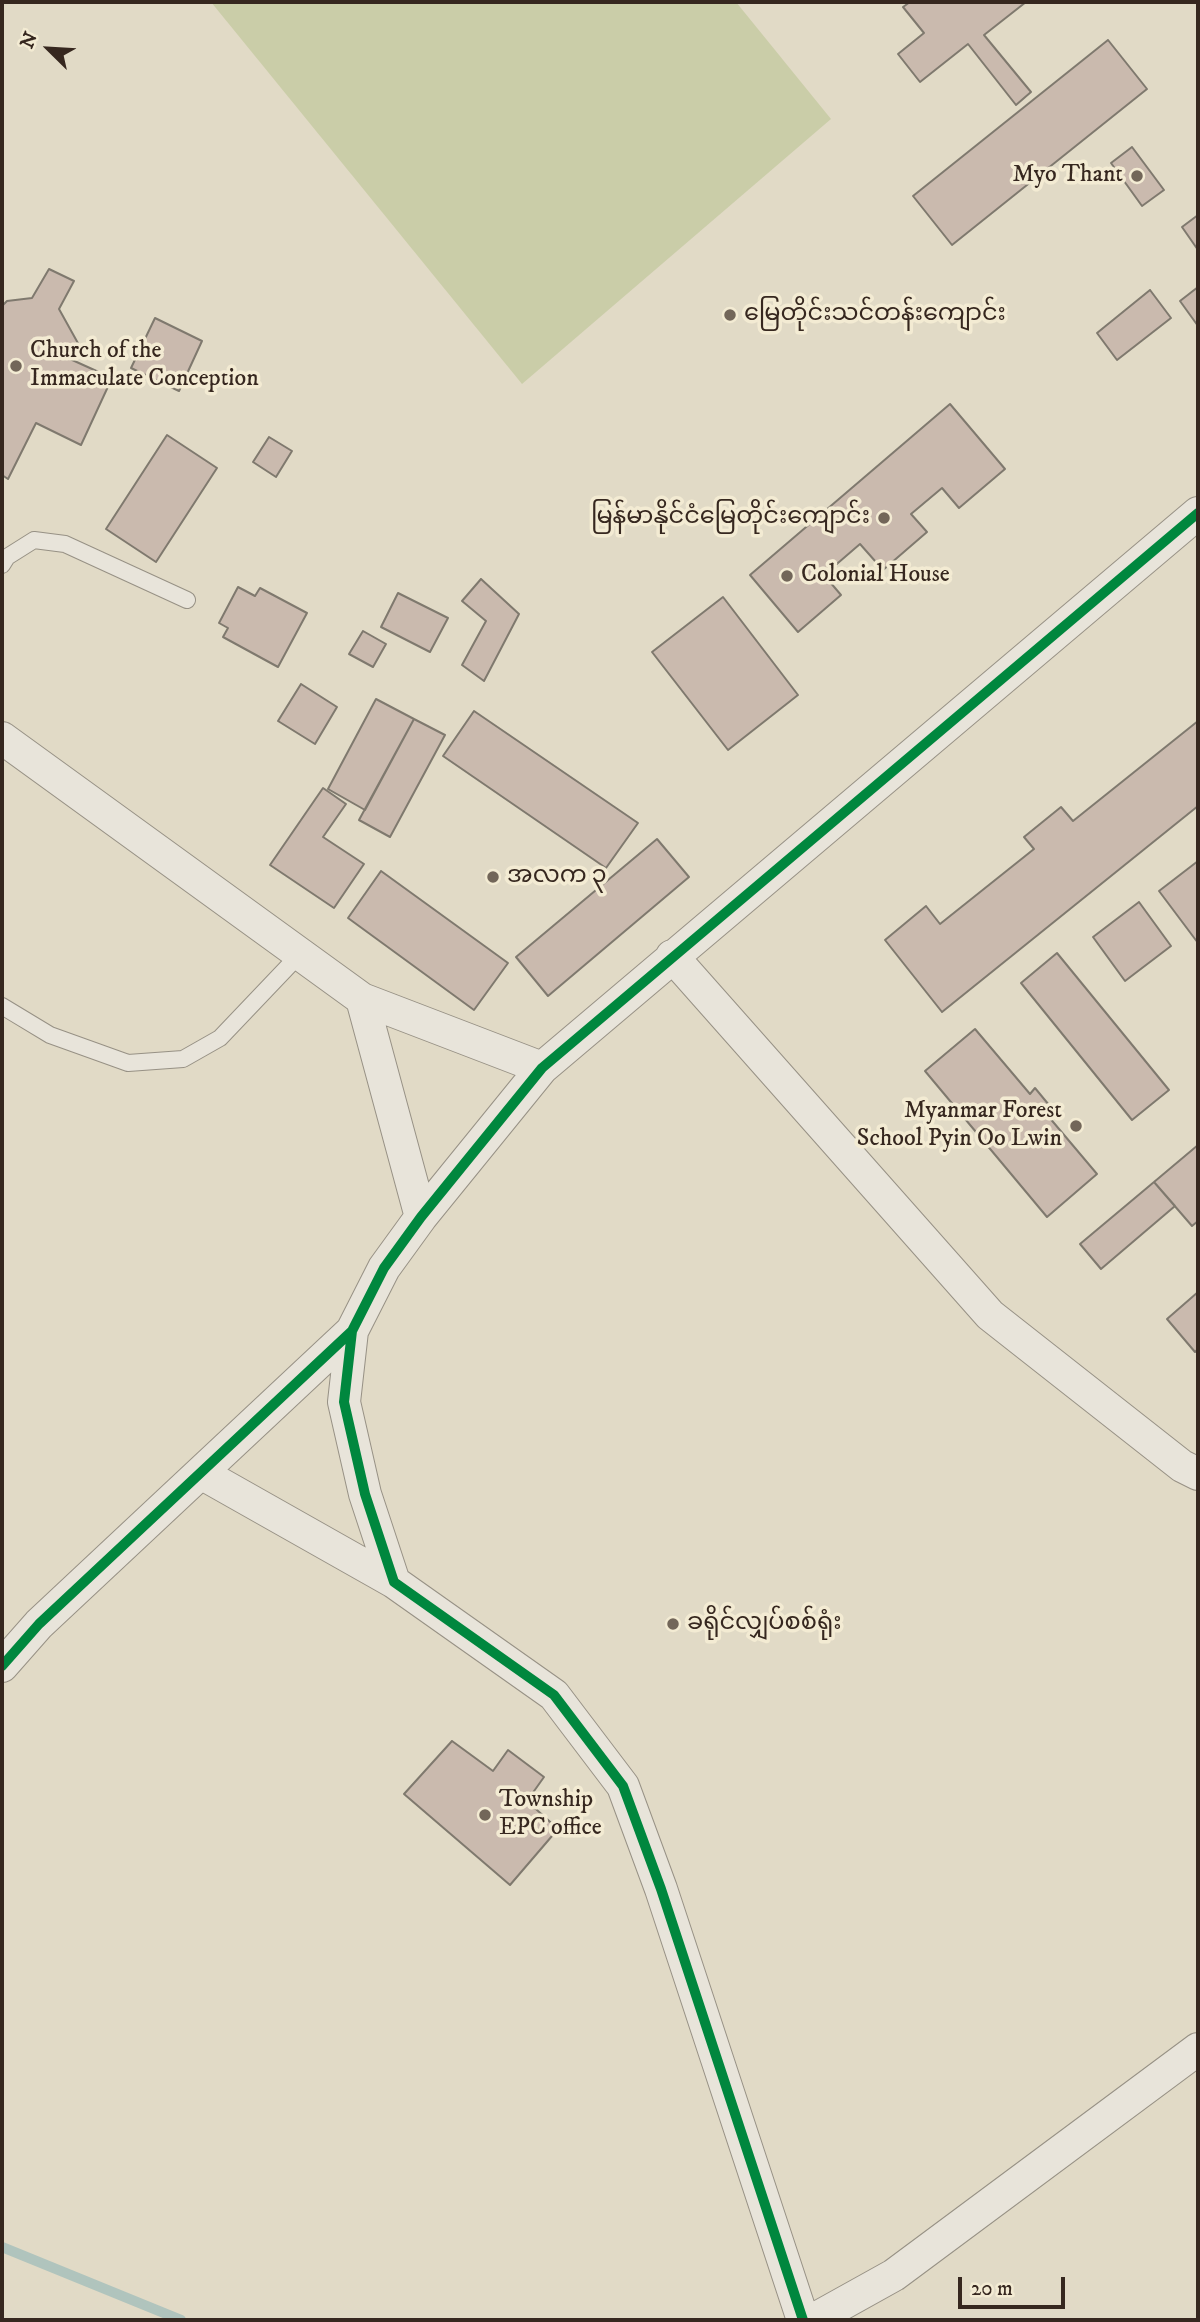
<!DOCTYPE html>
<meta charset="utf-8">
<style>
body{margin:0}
#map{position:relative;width:1200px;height:2322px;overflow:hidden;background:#e1dac6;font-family:"IM FELL DW Pica",serif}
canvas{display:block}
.frame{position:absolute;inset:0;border:4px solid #36271f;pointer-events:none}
.north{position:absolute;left:14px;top:14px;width:70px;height:70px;-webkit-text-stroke:5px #f3ebd3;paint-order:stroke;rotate:294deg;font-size:19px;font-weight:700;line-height:28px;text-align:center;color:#36271f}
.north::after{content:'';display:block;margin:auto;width:24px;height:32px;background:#36271f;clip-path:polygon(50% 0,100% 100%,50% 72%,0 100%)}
.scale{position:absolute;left:958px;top:2277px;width:107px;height:32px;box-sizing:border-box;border:4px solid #36271f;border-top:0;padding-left:9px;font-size:21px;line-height:24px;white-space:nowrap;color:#36271f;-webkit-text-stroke:5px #f3ebd3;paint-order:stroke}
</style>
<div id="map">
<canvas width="1200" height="2322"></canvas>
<div class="frame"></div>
<div class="north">N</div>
<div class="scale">20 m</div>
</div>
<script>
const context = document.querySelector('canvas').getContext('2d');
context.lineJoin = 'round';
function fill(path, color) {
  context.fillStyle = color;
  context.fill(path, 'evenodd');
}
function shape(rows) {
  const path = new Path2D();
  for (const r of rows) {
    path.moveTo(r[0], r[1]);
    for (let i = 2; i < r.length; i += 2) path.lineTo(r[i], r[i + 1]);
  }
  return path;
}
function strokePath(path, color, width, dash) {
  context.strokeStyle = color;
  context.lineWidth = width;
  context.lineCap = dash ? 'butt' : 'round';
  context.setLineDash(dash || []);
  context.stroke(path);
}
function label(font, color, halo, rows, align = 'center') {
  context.font = font + ' "IM FELL DW Pica","Noto Sans Myanmar",serif';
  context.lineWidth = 7;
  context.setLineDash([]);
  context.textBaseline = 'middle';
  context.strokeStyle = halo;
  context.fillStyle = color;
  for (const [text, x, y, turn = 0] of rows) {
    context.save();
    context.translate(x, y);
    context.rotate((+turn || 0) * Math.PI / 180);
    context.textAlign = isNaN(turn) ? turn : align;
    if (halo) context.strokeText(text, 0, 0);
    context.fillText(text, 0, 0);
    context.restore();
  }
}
fill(shape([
 [211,2,736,2,831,119,522,384]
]), '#cacda8');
strokePath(shape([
 [2,2247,181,2320]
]), '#b0c4bd', 10);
const building = shape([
 [910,2,1026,2,984,35,1031,92,1016,105,968,44,920,82,898,54,924,33,903,7,910,2],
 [1108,40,1147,89,952,245,913,196,1108,40],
 [1132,147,1164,190,1142,206,1111,163,1132,147],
 [1198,215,1198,250,1182,227,1198,215],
 [49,269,74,281,59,309,79,345,70,359,112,378,81,445,36,423,8,479,2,475,2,306,7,301,32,298,49,269],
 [1198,287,1198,326,1180,301,1198,287],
 [1150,290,1171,318,1117,360,1097,333,1150,290],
 [155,318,202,341,179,391,131,368,155,318],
 [950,404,1005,469,959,508,942,488,911,514,927,532,883,570,860,544,824,575,841,595,798,632,750,575,950,404],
 [167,435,217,468,156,562,106,529,167,435],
 [269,437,292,451,276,477,253,462,269,437],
 [481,579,519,614,484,681,462,665,486,621,462,601,481,579],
 [238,587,255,596,260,588,307,613,278,667,223,637,228,628,219,623,238,587],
 [398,593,448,618,430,652,381,627,398,593],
 [723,597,798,695,728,750,652,652,723,597],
 [363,631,386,644,373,667,349,654,363,631],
 [301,684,337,707,315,744,278,721,301,684],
 [376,699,414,719,365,810,328,789,376,699],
 [474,711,638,823,606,868,443,756,474,711],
 [414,719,445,735,390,837,359,820,414,719],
 [1198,721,1198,806,942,1012,885,940,926,906,940,924,1034,849,1024,837,1061,807,1073,821,1198,721],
 [323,788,346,804,323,837,364,864,334,908,270,865,323,788],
 [657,839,689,877,548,996,516,957,657,839],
 [1198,861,1198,943,1159,891,1198,861],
 [381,871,508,963,474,1010,348,918,381,871],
 [1139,902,1171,946,1125,981,1093,937,1139,902],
 [1057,953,1169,1090,1132,1120,1021,983,1057,953],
 [975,1029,1030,1094,1035,1088,1049,1105,1043,1110,1097,1174,1047,1217,925,1071,975,1029],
 [1198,1145,1198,1221,1192,1226,1154,1182,1198,1145],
 [1154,1182,1175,1206,1101,1269,1080,1244,1154,1182],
 [1198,1292,1198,1349,1195,1352,1167,1319,1198,1292],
 [452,1741,493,1771,508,1750,544,1777,527,1801,558,1829,510,1885,404,1794,452,1741]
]);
fill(building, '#cabaae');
strokePath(building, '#7f796e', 2);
const lane = shape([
 [2,565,7,557,34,540,65,544,187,600],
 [2,1006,50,1035,128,1063,183,1059,220,1038,300,954]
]);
const street = shape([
 [2,738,362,999,421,1217],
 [672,956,990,1315,1182,1466,1198,1474],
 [362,999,542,1068],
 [352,1331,344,1402,365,1494,394,1582,554,1695,623,1786,661,1889,803,2320],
 [201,1473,394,1582],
 [2,1666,39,1624,352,1331,384,1268,421,1217,542,1068,1198,513],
 [813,2320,894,2275,1198,2049]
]);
strokePath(lane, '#979185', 18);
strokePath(street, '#979185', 34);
strokePath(lane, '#e8e4da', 16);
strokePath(street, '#e8e4da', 32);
strokePath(shape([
 [352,1331,344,1402,365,1494,394,1582,554,1695,623,1786,661,1889,803,2320],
 [2,1666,39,1624,352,1331,384,1268,421,1217,542,1068,1198,513]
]), '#00873e', 10);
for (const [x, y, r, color] of [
 [1137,176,7,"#726659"],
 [730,315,7,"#726659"],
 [16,366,7,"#726659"],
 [884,518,7,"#726659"],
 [787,576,7,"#726659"],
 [493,877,7,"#726659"],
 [1076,1126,7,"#726659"],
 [673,1624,7,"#726659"],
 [485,1815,7,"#726659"]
]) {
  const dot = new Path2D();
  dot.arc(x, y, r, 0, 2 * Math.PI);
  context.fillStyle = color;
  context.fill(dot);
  strokePath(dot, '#f3ebd3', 2.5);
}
label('24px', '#36271f', '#f3ebd3', [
 ["Myo Thant",1123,176,"right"],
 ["မြေတိုင်းသင်တန်းကျောင်း",744,315],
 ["Church of the",30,352],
 ["Immaculate Conception",30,380],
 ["မြန်မာနိုင်ငံမြေတိုင်းကျောင်း",870,518,"right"],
 ["Colonial House",801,576],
 ["အလက ၃",507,877],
 ["Myanmar Forest",1062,1112,"right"],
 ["School Pyin Oo Lwin",1062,1140,"right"],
 ["ခရိုင်လျှပ်စစ်ရုံး",687,1624],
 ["Township",499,1801],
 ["EPC office",499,1829]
], 'left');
</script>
